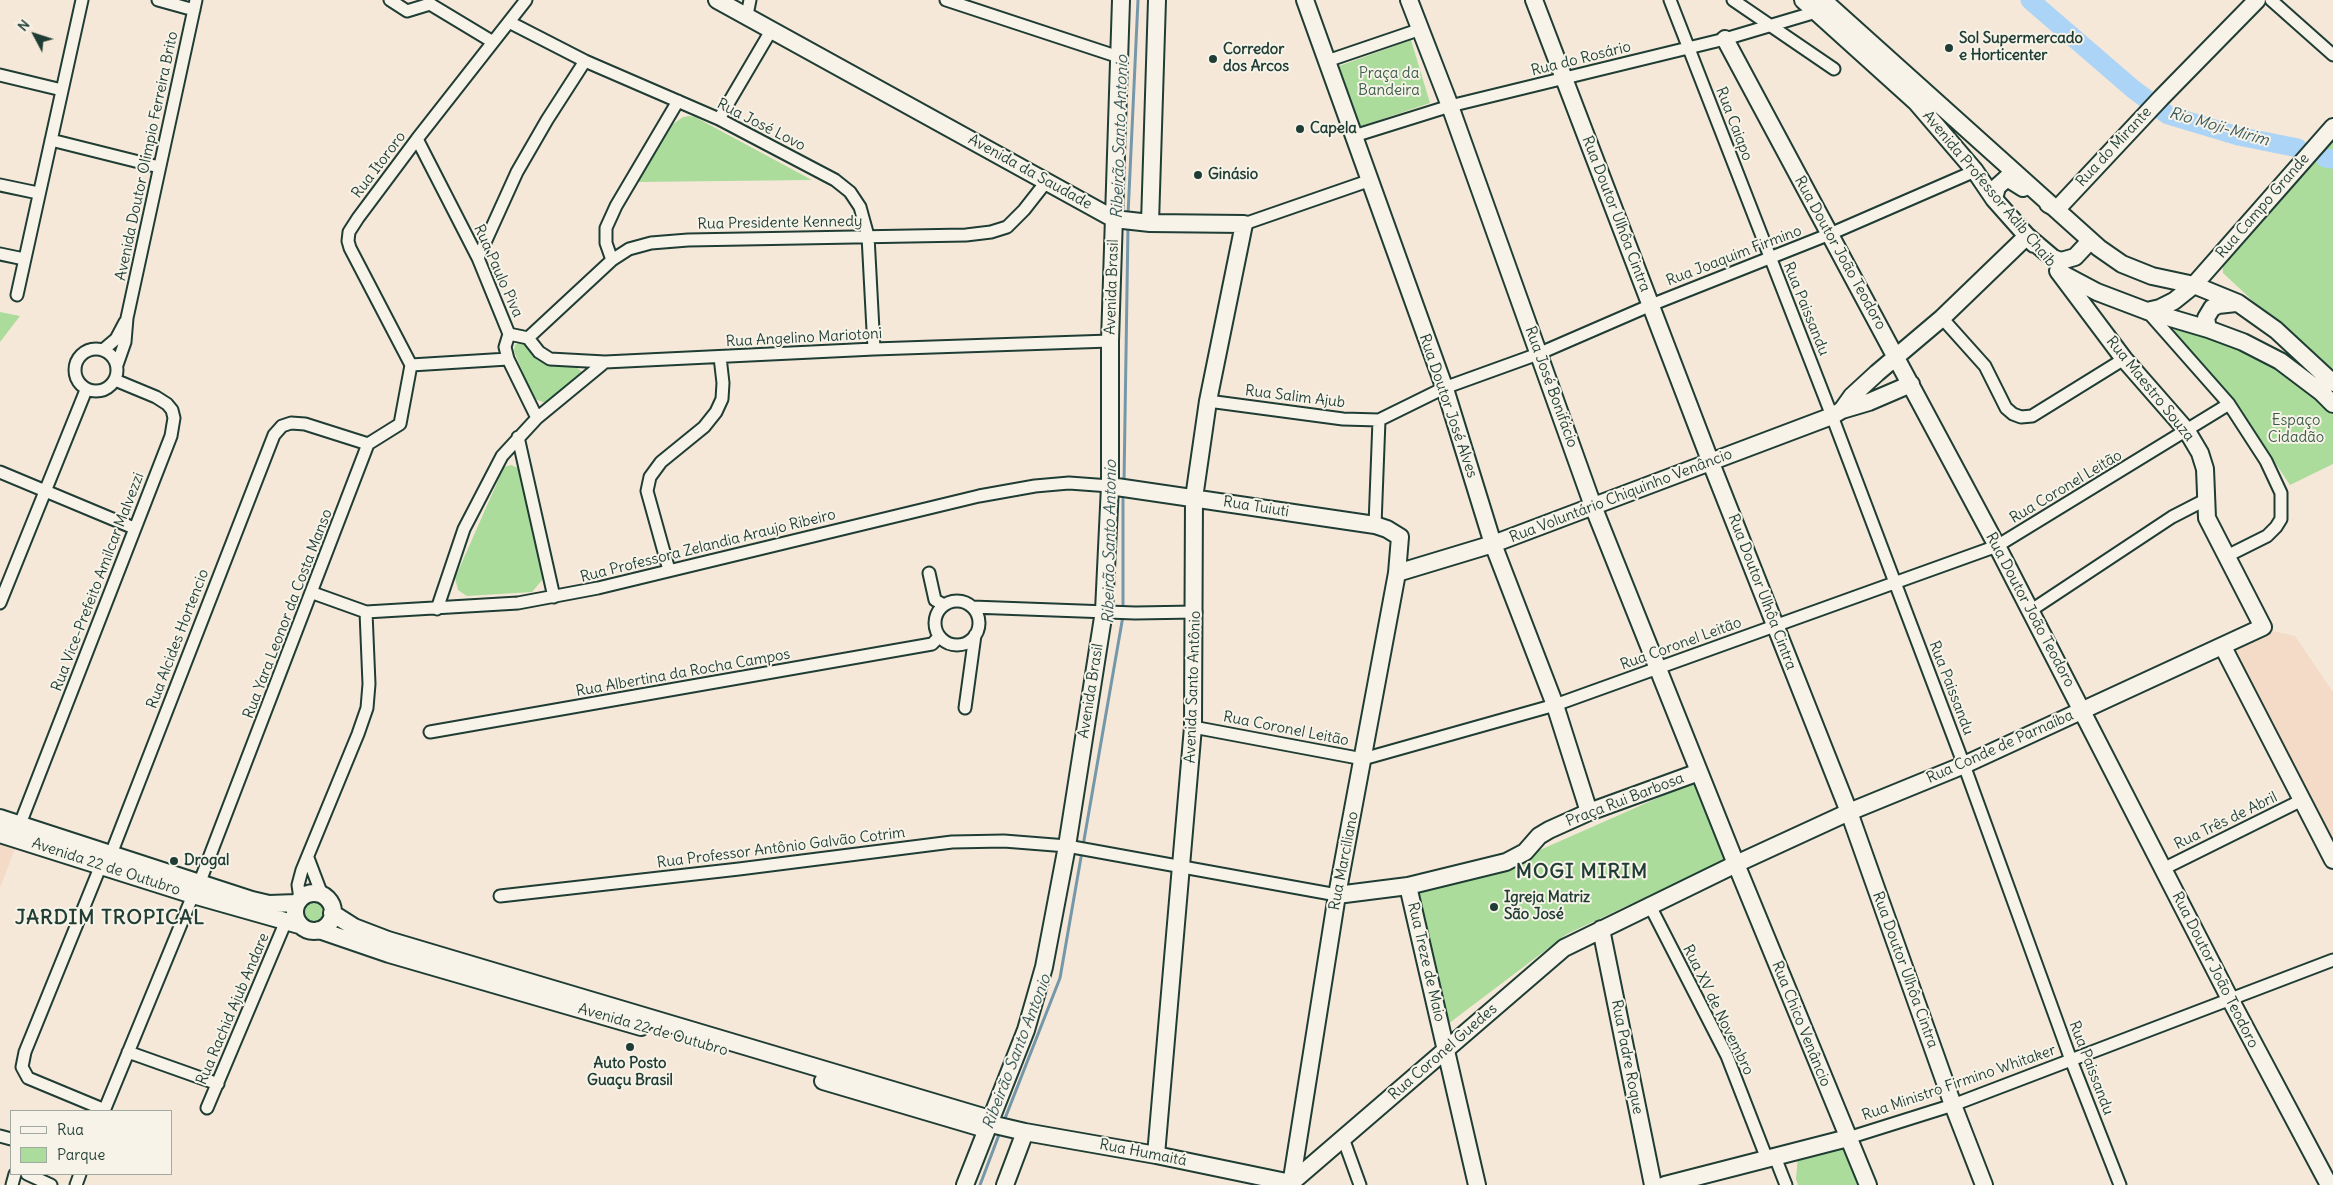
<!DOCTYPE html>
<meta charset="utf-8">
<style>
body{margin:0}
#map{position:relative;width:2333px;height:1185px;overflow:hidden;background:#f5e8d9;font-family:Delius,sans-serif}
canvas{display:block}
.legend{position:absolute;left:10px;top:1110px;width:162px;height:65px;box-sizing:border-box;background:#f7f3e8;border:1px solid #a1aaa0;margin:0;padding:6px 9px;list-style:none;font-size:15px;color:#1f3d34}
.legend li{display:flex;align-items:center;gap:10px;height:25px}
.legend b{width:25px;border:1px solid #a1aaa0}
.north{position:absolute;left:10px;top:10px;width:50px;height:50px;-webkit-text-stroke:4px #f7f3e8;paint-order:stroke;rotate:310deg;font-size:14px;font-weight:700;line-height:20px;text-align:center;color:#1f3d34}
.north::after{content:'';display:block;margin:auto;width:18px;height:22px;background:#1f3d34;clip-path:polygon(50% 0,100% 100%,50% 72%,0 100%)}
</style>
<div id="map">
<canvas width="2333" height="1185"></canvas>
<ul class="legend">
<li><b style="height:6px;background:#f7f3e8"></b>Rua</li>
<li><b style="height:14px;background:#abdc9c"></b>Parque</li>
</ul>
<div class="north">N</div>
</div>
<script>
const context = document.querySelector('canvas').getContext('2d');
context.lineJoin = 'round';
function fill(path, color) {
  context.fillStyle = color;
  context.fill(path, 'evenodd');
}
function shape(rows) {
  const path = new Path2D();
  for (const r of rows) {
    if (r.length === 3) {
      path.moveTo(r[0] + r[2], r[1]);
      path.arc(r[0], r[1], r[2], 0, 2 * Math.PI);
      continue;
    }
    path.moveTo(r[0], r[1]);
    for (let i = 2; i < r.length; i += 2) path.lineTo(r[i], r[i + 1]);
  }
  return path;
}
function strokePath(path, color, width, dash) {
  context.strokeStyle = color;
  context.lineWidth = width;
  context.lineCap = dash ? 'butt' : 'round';
  context.setLineDash(dash || []);
  context.stroke(path);
}
function label(font, color, halo, rows, align = 'center') {
  context.font = font + ' Delius,sans-serif';
  context.lineWidth = 4;
  context.setLineDash([]);
  context.textBaseline = 'middle';
  context.strokeStyle = halo;
  context.fillStyle = color;
  for (const [text, x, y, turn = 0] of rows) {
    context.save();
    context.translate(x, y);
    context.rotate((+turn || 0) * Math.PI / 180);
    context.textAlign = isNaN(turn) ? turn : align;
    if (halo) context.strokeText(text, 0, 0);
    context.fillText(text, 0, 0);
    context.restore();
  }
}
fill(shape([
 [2268,630,2295,636,2333,692,2333,841,2228,649],
 [0,842,15,849,0,888]
]), '#f3dbc7');
fill(shape([
 [1411,40,1430,103,1359,127,1339,66],
 [689,116,695,117,812,180,637,182,673,124,683,117],
 [2333,137,2333,376,2223,273,2222,261],
 [0,312,20,316,0,342],
 [2175,327,2231,346,2284,374,2320,401,2333,415,2333,464,2290,485,2236,404,2174,335],
 [523,341,552,365,559,367,574,365,581,371,581,373,547,404,533,398,514,351,515,345],
 [511,465,520,469,545,573,544,578,532,592,467,596,458,590,455,578,504,467],
 [1696,781,1727,859,1567,934,1448,1024,1417,891,1524,857],
 [315,912,14],
 [1842,1146,1860,1185,1798,1185,1796,1179,1798,1155]
]), '#abdc9c');
strokePath(shape([
 [1128,215,1138,0],
 [1124,482,1128,226],
 [1123,610,1123,494],
 [1004,1121,1060,978,1123,616],
 [980,1185,1000,1132]
]), '#7498a9', 3);
strokePath(shape([
 [2030,0,2133,89,2168,115,2238,136,2298,148],
 [2325,158,2333,159]
]), '#acd4f7', 19);
const street = shape([
 [158,0,194,10],
 [390,0,407,11,430,4],
 [429,0,430,4,493,42],
 [946,0,1119,57],
 [1670,0,1832,416,1964,765,2071,1060,2120,1185],
 [1733,0,1834,69],
 [2271,0,2333,55],
 [747,15,750,0],
 [509,22,585,61,719,119,835,180,850,192,860,207,868,236,874,349],
 [1327,61,1421,29],
 [0,75,62,90],
 [719,119,772,29],
 [1354,136,1450,106,1725,39,1816,12],
 [417,139,478,258,509,334,505,347,508,359,537,418],
 [51,140,159,167],
 [0,185,38,193],
 [1244,224,1368,181],
 [0,254,24,259],
 [478,258,517,172,547,120,585,61],
 [612,260,606,243,606,228,616,206,678,101],
 [17,295,82,0],
 [2147,311,2229,404,2266,461,2281,493,2281,519,2276,527,2267,536,2225,557],
 [1942,318,1985,366,2006,408,2013,414,2021,417,2032,416,2124,359],
 [509,334,528,338,539,352,550,359,605,362,874,349,1110,341],
 [528,338,612,260,629,249,651,243,688,240,966,235,991,232,1007,227,1024,210,1046,182],
 [96,370,21],
 [103,350,116,339,125,322],
 [117,365,125,342,127,318,196,0],
 [411,365,350,248,348,241,349,232,358,218,417,139,526,0],
 [411,365,508,359],
 [1208,401,1343,419,1379,420,1444,388,1538,354,1651,305,1830,234,1975,171],
 [518,437,554,597],
 [0,472,134,528],
 [1375,525,1379,420],
 [669,570,647,491,650,477,661,462,704,427,716,412,722,399,723,383,720,357],
 [929,573,935,600,944,605],
 [313,593,366,612,518,603,598,588,979,496,1035,486,1069,483,1110,486],
 [957,623,22],
 [0,603,86,390],
 [972,607,1135,613,1196,612],
 [437,609,464,529,502,456,537,418,605,362],
 [2030,611,2172,517,2205,500],
 [965,708,975,635],
 [1193,727,1363,759,1555,705,1997,546,2229,404],
 [430,732,932,644,939,637],
 [20,824,171,436,174,418,172,410,167,404,156,397,115,380],
 [111,854,274,435,282,426,291,423,305,424,368,444],
 [308,858,322,895],
 [101,865,25,1052,22,1067,28,1078,105,1110],
 [2163,869,2302,800],
 [199,884,368,444,400,424,411,365],
 [500,896,739,869,952,842,1004,841,1067,846,1337,895],
 [300,899,298,885,302,870,358,734,367,708,369,684,366,612],
 [1649,904,1727,1056,1767,1159],
 [128,1052,218,1084],
 [207,1108,286,921],
 [104,1111,193,895],
 [0,1136,11,1139],
 [1343,1138,1360,1185],
 [1848,1138,1953,1105,2333,960],
 [1775,1157,1786,1185],
 [27,1174,51,1185],
 [12,1185,15,1174],
 [76,1185,80,1174]
]);
const secondary = shape([
 [717,0,1114,219,1150,223,1244,224,1208,401,1194,498,1193,727,1156,1155],
 [1305,0,1446,392,1493,544,1555,705,1589,812],
 [1409,0,1450,106,1593,506,1736,864,1868,1185],
 [1534,0,1711,463,1849,812,1953,1105,1984,1185],
 [1803,0,1916,102,1975,171,1994,199,2034,244],
 [1823,0,2099,248,2122,264,2152,276,2194,285,2238,303,2276,330,2333,383],
 [1725,39,1997,546,2230,999,2329,1185],
 [1994,199,1997,187,2007,178,2023,188],
 [2048,204,2057,209,2161,98,2257,0],
 [1150,223,1157,0],
 [2063,274,2097,292,2147,311,2208,329,2243,342,2280,361,2321,392,2333,404],
 [2147,311,2160,308,2174,301,2194,285,2333,127],
 [2208,329,2206,318,2212,308,2218,305,2236,303],
 [1842,410,1869,402,1911,384],
 [1110,486,1375,525,1387,529,1400,537,1397,573,1337,895,1291,1185],
 [1397,573,1493,544,1832,416,1842,410,1852,396,1877,373,1942,318,2027,236,2053,258,2061,261,2075,257,2090,241],
 [2223,647,2333,860],
 [0,818,252,900,269,904,297,903],
 [0,834,193,895,299,925],
 [1408,886,1477,1185],
 [314,912,19],
 [1337,895,1408,886,1506,862,1525,852,1539,836,1549,830,1589,812,1699,772],
 [332,913,354,927,388,940,990,1119,995,1125,1025,1132,1156,1155,1291,1183,1564,948,1736,864,1849,812,1964,765,2263,627,2207,518,2205,469,2200,453,2187,431,2124,359,2058,271],
 [1601,929,1653,1185],
 [319,930,389,954,641,1027],
 [823,1081,982,1128],
 [965,1185,1026,1030,1044,967,1067,846,1104,611,1110,486,1110,341,1121,0],
 [1005,1185,1025,1132],
 [1665,1185,1848,1138]
]);
strokePath(street, '#1f3d34', 15);
strokePath(secondary, '#1f3d34', 20);
strokePath(street, '#f7f3e8', 11);
strokePath(secondary, '#f7f3e8', 16);
for (const [x, y, r, color] of [
 [1949,48,5,"#1f3d34"],
 [1213,59,5,"#1f3d34"],
 [1300,129,5,"#1f3d34"],
 [1198,175,5,"#1f3d34"],
 [174,861,5,"#1f3d34"],
 [1494,907,5,"#1f3d34"],
 [630,1047,5,"#1f3d34"]
]) {
  const dot = new Path2D();
  dot.arc(x, y, r, 0, 2 * Math.PI);
  context.fillStyle = color;
  context.fill(dot);
  strokePath(dot, '#f7f3e8', 2);
}
label('bold 15px', '#1f3d34', '#f7f3e8', [
 ["Sol Supermercado",1959,39],
 ["e Horticenter",1959,56],
 ["Corredor",1223,50],
 ["dos Arcos",1223,67],
 ["Capela",1310,129],
 ["Ginásio",1208,175],
 ["Drogal",184,861],
 ["Igreja Matriz",1504,898],
 ["São José",1504,915],
 ["Auto Posto",630,1064,"center"],
 ["Guaçu Brasil",630,1081,"center"]
], 'left');
label('15px', '#1f3d34', '#f7f3e8', [
 ["Rua do Rosário",1581,59,-14],
 ["Rua Caiapo",1734,124,69],
 ["Rua José Lovo",761,125,27],
 ["Rua do Mirante",2114,147,-47],
 ["Avenida Doutor Olímpio Ferreira Brito",147,156,-78],
 ["Rua Itororo",379,165,-53],
 ["Avenida da Saudade",1030,172,29],
 ["Avenida Professor Adib Chaib",1989,189,50],
 ["Rua Campo Grande",2263,206,-49],
 ["Rua Doutor Ulhôa Cintra",1616,214,69],
 ["Rua Presidente Kennedy",780,223,-1],
 ["Rua Doutor João Teodoro",1840,253,61],
 ["Rua Joaquim Firmino",1734,256,-21],
 ["Rua Paulo Piva",498,271,66],
 ["Avenida Brasil",1112,287,-88],
 ["Rua Paissandu",1806,309,68],
 ["Rua Angelino Mariotoni",804,338,-3],
 ["Rua José Bonifácio",1551,387,70],
 ["Rua Maestro Souza",2150,389,51],
 ["Rua Salim Ajub",1295,397,7],
 ["Rua Doutor José Alves",1448,406,71],
 ["Rua Coronel Leitão",2066,487,-31],
 ["Rua Voluntário Chiquinho Venâncio",1621,496,-21],
 ["Rua Tuiuti",1256,507,9],
 ["Rua Professora Zelandia Araujo Ribeiro",708,546,-14],
 ["Rua Vice-Prefeito Amilcar Malvezzi",98,582,-69],
 ["Rua Doutor Ulhôa Cintra",1762,592,69],
 ["Rua Doutor João Teodoro",2030,610,62],
 ["Rua Yara Leonor da Costa Manso",288,614,-69],
 ["Rua Alcides Hortencio",178,639,-69],
 ["Rua Coronel Leitão",1681,644,-20],
 ["Rua Albertina da Rocha Campos",683,673,-10],
 ["Avenida Santo Antônio",1193,687,-88],
 ["Rua Paissandu",1951,688,69],
 ["Avenida Brasil",1091,691,-81],
 ["Rua Coronel Leitão",1286,729,11],
 ["Rua Conde de Parnaíba",2000,747,-24],
 ["Praça Rui Barbosa",1625,800,-21],
 ["Rua Três de Abril",2226,821,-26],
 ["Rua Professor Antônio Galvão Cotrim",781,848,-7],
 ["Rua Marciliano",1344,861,-79],
 ["Avenida 22 de Outubro",106,867,18],
 ["Rua Treze de Maio",1426,962,77],
 ["Rua Doutor Ulhôa Cintra",1905,970,70],
 ["Rua Doutor João Teodoro",2215,970,63],
 ["Rua Rachid Ajub Andare",233,1009,-67],
 ["Rua XV de Novembro",1718,1010,64],
 ["Rua Chico Venâncio",1801,1024,68],
 ["Avenida 22 de Outubro",653,1030,16],
 ["Rua Coronel Guedes",1443,1052,-41],
 ["Rua Padre Roque",1627,1057,79],
 ["Rua Paissandu",2091,1068,69],
 ["Rua Ministro Firmino Whitaker",1959,1083,-19],
 ["Rua Humaitá",1143,1153,11]
]);
label('15px', '#3b5d49', '#f7f3e8', [
 ["Praça da",1389,74],
 ["Bandeira",1389,91],
 ["Espaço",2296,421],
 ["Cidadão",2296,438]
]);
label('italic 16px', '#3b5b5b', '#f7f3e8', [
 ["Rio Moji-Mirim",2219,127,16],
 ["Ribeirão Santo Antonio",1120,137,-88],
 ["Ribeirão Santo Antonio",1110,542,-89],
 ["Ribeirão Santo Antonio",1017,1052,-69]
]);
context.letterSpacing = '1px';
label('bold 20px', '#1f3d34', '#f7f3e8', [
 ["MOGI MIRIM",1582,872],
 ["JARDIM TROPICAL",110,918]
]);
context.letterSpacing = '0px';
</script>
